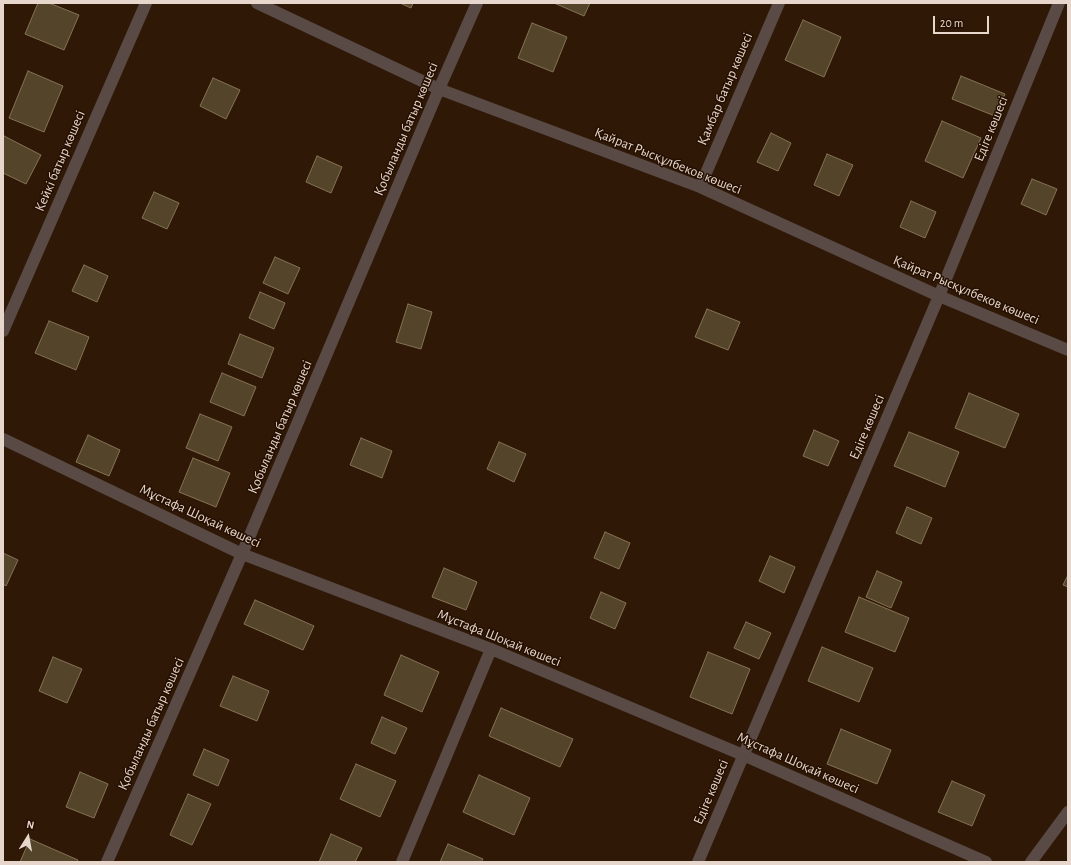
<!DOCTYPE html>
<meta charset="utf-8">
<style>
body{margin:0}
#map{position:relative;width:1071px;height:865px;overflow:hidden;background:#2f1806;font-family:"Alegreya Sans",sans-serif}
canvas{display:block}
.frame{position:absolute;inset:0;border:4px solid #e6d6cb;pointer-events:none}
.north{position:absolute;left:8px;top:817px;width:40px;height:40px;-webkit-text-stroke:3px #250f00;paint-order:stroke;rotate:11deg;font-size:11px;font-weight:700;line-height:16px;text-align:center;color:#e6d6cb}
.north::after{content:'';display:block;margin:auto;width:14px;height:18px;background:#e6d6cb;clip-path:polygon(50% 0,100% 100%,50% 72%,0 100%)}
.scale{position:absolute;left:933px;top:16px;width:56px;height:18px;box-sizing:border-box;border:2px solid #e6d6cb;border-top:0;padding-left:5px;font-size:12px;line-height:14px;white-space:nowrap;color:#e6d6cb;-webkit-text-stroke:3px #250f00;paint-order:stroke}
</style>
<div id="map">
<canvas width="1071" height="865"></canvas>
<div class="frame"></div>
<div class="north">N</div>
<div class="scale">20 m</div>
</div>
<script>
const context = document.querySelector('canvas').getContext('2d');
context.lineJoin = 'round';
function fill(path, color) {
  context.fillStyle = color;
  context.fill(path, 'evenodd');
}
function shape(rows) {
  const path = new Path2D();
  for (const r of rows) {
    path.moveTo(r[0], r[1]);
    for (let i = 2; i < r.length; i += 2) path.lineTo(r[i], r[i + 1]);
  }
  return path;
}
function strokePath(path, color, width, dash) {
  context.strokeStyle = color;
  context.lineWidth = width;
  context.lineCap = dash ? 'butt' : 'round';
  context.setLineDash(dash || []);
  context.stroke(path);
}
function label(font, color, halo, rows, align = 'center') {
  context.font = font + ' "Alegreya Sans",sans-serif';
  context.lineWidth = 3;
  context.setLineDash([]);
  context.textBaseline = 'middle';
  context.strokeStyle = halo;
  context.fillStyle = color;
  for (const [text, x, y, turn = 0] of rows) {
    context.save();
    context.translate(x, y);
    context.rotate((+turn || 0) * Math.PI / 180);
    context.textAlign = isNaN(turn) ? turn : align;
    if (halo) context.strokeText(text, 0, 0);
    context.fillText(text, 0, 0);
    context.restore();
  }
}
const building = shape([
 [38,3,49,3,79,15,64,50,25,34,38,3],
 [400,3,413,3,411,8,400,3],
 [554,3,590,3,584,16,554,3],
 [803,20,841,37,824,77,785,60,803,20],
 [532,23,567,37,553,72,518,58,532,23],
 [28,71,63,86,44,132,9,118,28,71],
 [961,76,1005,94,995,116,952,99,961,76],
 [213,78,240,90,226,119,200,106,213,78],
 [942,121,981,138,963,178,925,161,942,121],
 [771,133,791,143,778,171,757,162,771,133],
 [4,136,41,155,26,184,3,173,3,138,4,136],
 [827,154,853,165,839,196,814,185,827,154],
 [317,156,342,167,331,193,306,182,317,156],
 [1032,179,1057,189,1046,215,1021,204,1032,179],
 [154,192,179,203,167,229,142,218,154,192],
 [911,201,936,212,925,238,900,227,911,201],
 [275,257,300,268,288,294,263,283,275,257],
 [84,265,108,276,97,302,72,291,84,265],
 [260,292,285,303,274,329,249,318,260,292],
 [408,304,432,312,421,349,396,342,408,304],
 [707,309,740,322,728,350,695,337,707,309],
 [49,321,89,337,76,370,35,353,49,321],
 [240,334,274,348,262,378,228,364,240,334],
 [222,373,256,387,244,416,210,402,222,373],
 [969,393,1019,414,1005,448,955,428,969,393],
 [200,414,232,427,218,461,186,448,200,414],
 [814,430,839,441,828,466,803,456,814,430],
 [909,432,959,452,945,487,894,466,909,432],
 [88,435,120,450,109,476,76,462,88,435],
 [361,438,392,451,382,478,350,465,361,438],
 [499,442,526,454,514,482,487,469,499,442],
 [193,458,230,473,216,507,179,492,193,458],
 [907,507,932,518,921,544,896,533,907,507],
 [605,532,630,543,619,569,594,558,605,532],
 [3,553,18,560,6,586,3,584,3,553],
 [770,556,795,567,784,593,759,581,770,556],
 [444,568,477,582,466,610,432,597,444,568],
 [877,571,902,582,891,608,866,597,877,571],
 [1068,575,1068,587,1063,585,1068,575],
 [601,592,626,603,615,629,590,618,601,592],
 [859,597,909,618,895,652,845,632,859,597],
 [255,600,314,626,303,650,244,624,255,600],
 [746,622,771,633,759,659,734,648,746,622],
 [822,647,873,668,859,702,808,681,822,647],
 [708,652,750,669,732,714,690,697,708,652],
 [401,655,439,672,422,712,384,695,401,655],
 [53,657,82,669,67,703,39,691,53,657],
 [233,676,269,691,257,721,220,706,233,676],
 [501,708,573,739,560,767,489,736,501,708],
 [382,717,407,728,395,754,371,743,382,717],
 [841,729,891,750,877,784,827,764,841,729],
 [204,749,229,760,218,786,193,775,204,749],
 [356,764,396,781,380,817,340,799,356,764],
 [80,772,108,784,94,818,66,807,80,772],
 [479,775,530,798,514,835,463,812,479,775],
 [952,781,985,795,972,826,938,812,952,781],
 [188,794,211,804,192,845,170,835,188,794],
 [331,834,362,848,355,862,319,862,331,834],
 [30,839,78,860,77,862,20,862,30,839],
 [448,844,483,859,481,862,440,862,448,844]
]);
fill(building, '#544429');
strokePath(building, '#857356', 1);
strokePath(shape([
 [257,3,439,89,700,187,939,296,1068,350],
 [700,187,779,3],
 [3,331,146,3],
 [3,439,242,554,491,649,743,755,986,862],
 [107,862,242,554,439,89,477,3],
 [402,862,491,649],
 [698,862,939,296,1059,3]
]), '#594a46', 12);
strokePath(shape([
 [1031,862,1068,812]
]), '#594a46', 12);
label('14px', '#e6d6cb', '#250f00', [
 ["Қамбар батыр көшесі",725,89,-67],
 ["Қобыланды батыр көшесі",406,129,-67],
 ["Едіге көшесі",991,129,-68],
 ["Кейкі батыр көшесі",60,161,-67],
 ["Қайрат Рысқұлбеков көшесі",668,161,22],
 ["Қайрат Рысқұлбеков көшесі",966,290,23],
 ["Қобыланды батыр көшесі",280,427,-67],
 ["Едіге көшесі",867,427,-67],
 ["Мұстафа Шоқай көшесі",200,516,25],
 ["Мұстафа Шоқай көшесі",499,638,22],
 ["Қобыланды батыр көшесі",151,724,-66],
 ["Мұстафа Шоқай көшесі",798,763,24],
 ["Едіге көшесі",711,792,-67]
]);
</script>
